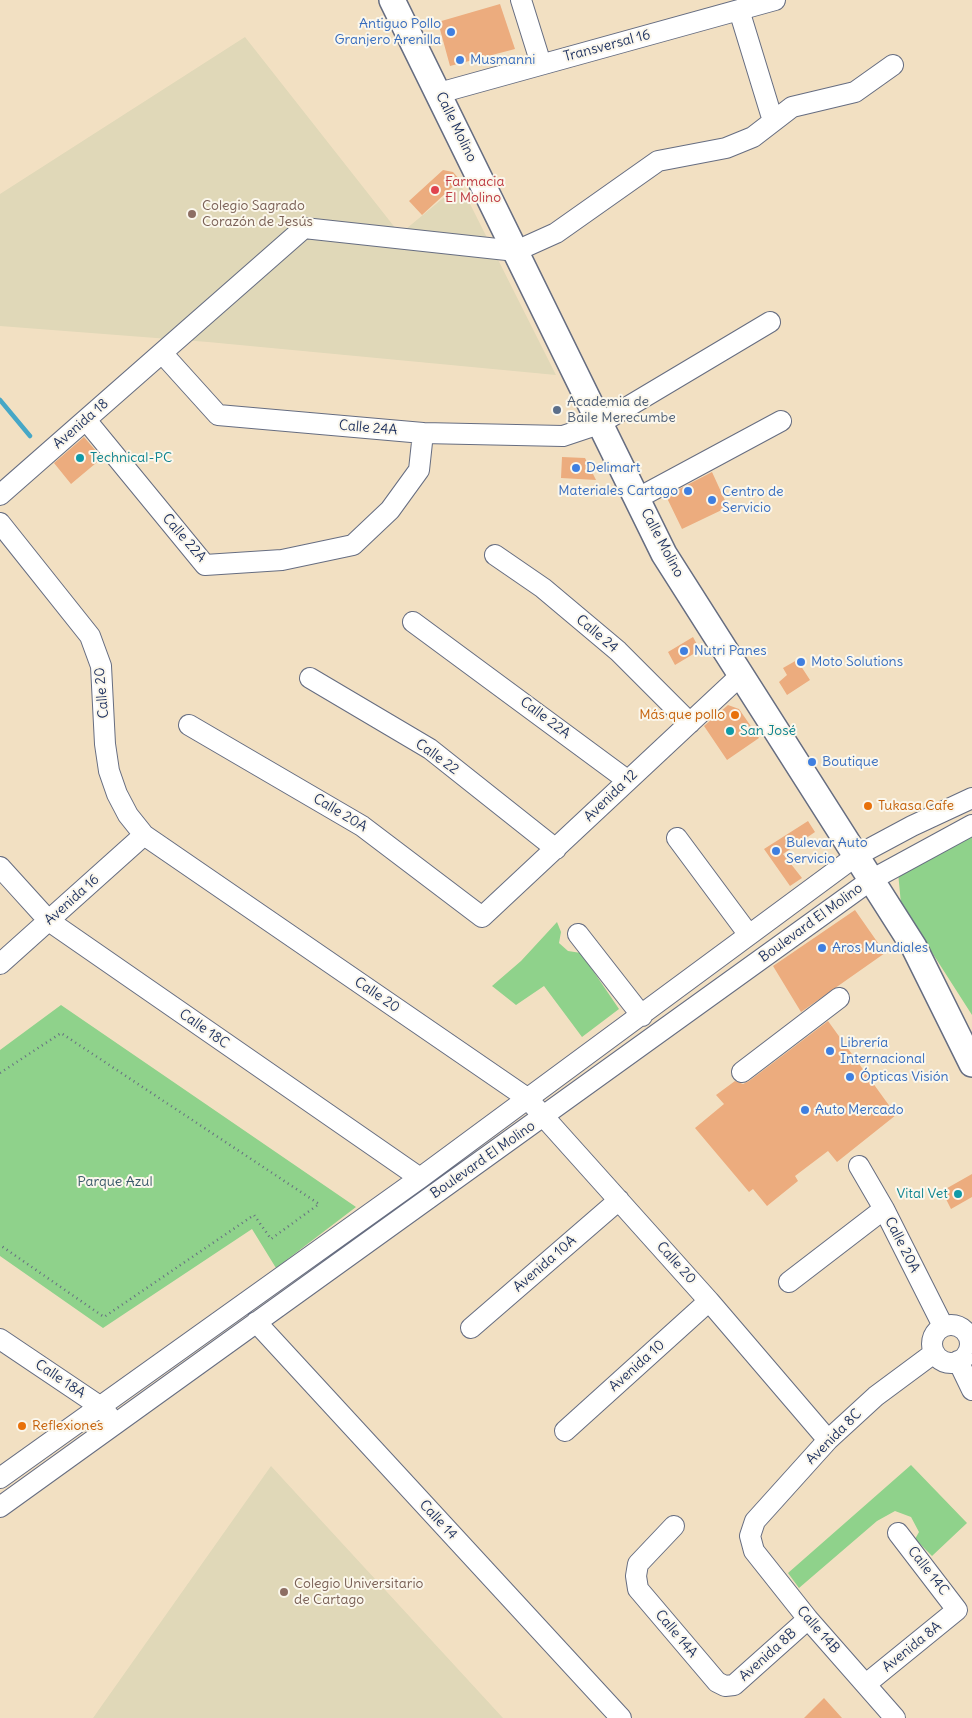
<!DOCTYPE html>
<meta charset="utf-8">
<style>
body{margin:0}
canvas{display:block;background:#f2e0c2}
</style>
<canvas width="972" height="1718"></canvas>
<script>
const context = document.querySelector('canvas').getContext('2d');
context.lineJoin = 'round';
function fill(path, color) {
  context.fillStyle = color;
  context.fill(path, 'evenodd');
}
function shape(rows) {
  const path = new Path2D();
  for (const r of rows) {
    if (r.length === 3) {
      path.moveTo(r[0] + r[2], r[1]);
      path.arc(r[0], r[1], r[2], 0, 2 * Math.PI);
      continue;
    }
    path.moveTo(r[0], r[1]);
    for (let i = 2; i < r.length; i += 2) path.lineTo(r[i], r[i + 1]);
  }
  return path;
}
function strokePath(path, color, width, dash) {
  context.strokeStyle = color;
  context.lineWidth = width;
  context.lineCap = dash ? 'butt' : 'round';
  context.setLineDash(dash || []);
  context.stroke(path);
}
function label(font, color, halo, rows, align = 'center') {
  context.font = font + ' Delius,sans-serif';
  context.lineWidth = 4;
  context.setLineDash([]);
  context.textBaseline = 'middle';
  context.strokeStyle = halo;
  context.fillStyle = color;
  for (const [text, x, y, turn = 0] of rows) {
    context.save();
    context.translate(x, y);
    context.rotate((+turn || 0) * Math.PI / 180);
    context.textAlign = isNaN(turn) ? turn : align;
    if (halo) context.strokeText(text, 0, 0);
    context.fillText(text, 0, 0);
    context.restore();
  }
}
fill(shape([
 [245,37,400,234,460,184,556,375,208,342,0,326,0,194],
 [271,1466,503,1718,93,1718]
]), '#e0d8b8');
fill(shape([
 [972,834,972,1015,901,904,898,872],
 [557,922,561,932,559,943,568,951,581,953,619,1009,582,1037,544,986,516,1005,492,986,521,961],
 [61,1005,356,1207,276,1268,252,1229,103,1328,0,1256,0,1050],
 [911,1465,967,1523,932,1556,915,1539,919,1532,911,1517,895,1511,877,1521,799,1588,788,1573]
]), '#8fd28b');
strokePath(shape([
 [0,400,30,436]
]), '#47a7c6', 4.5);
fill(shape([
 [500,4,515,49,450,66,438,22],
 [443,170,453,172,460,180,422,215,409,201],
 [84,437,102,458,71,484,54,463],
 [562,457,585,458,596,480,561,478],
 [712,472,728,507,682,529,666,496],
 [693,637,700,650,675,665,668,652],
 [797,660,810,680,787,695,779,682,787,675,783,668],
 [728,705,739,709,759,738,727,760,704,726],
 [808,821,815,832,783,854,802,878,790,886,764,849],
 [855,910,885,953,801,1012,773,966],
 [828,1021,896,1115,837,1162,828,1151,795,1176,798,1181,767,1206,753,1189,749,1192,695,1128,724,1104,716,1095,735,1081,743,1084,749,1081],
 [972,1174,972,1197,951,1209,942,1191],
 [824,1698,842,1718,804,1718]
]), '#ecac7e');
const minor = shape([
 [521,0,541,64],
 [739,10,773,121],
 [439,93,775,0],
 [162,353,218,415,423,433,563,436,599,424,770,322],
 [86,420,205,565,282,560,353,545,390,510,419,470,423,433],
 [0,495,304,228,516,251,556,233,658,161,726,148,753,137,792,107,855,92,893,65],
 [638,498,781,421],
 [0,523,90,636,101,666,105,744,109,771,117,794,128,815,144,835,527,1098,709,1301,828,1440],
 [495,555,543,588,618,651,690,723],
 [413,622,627,780],
 [310,678,430,749,556,849],
 [189,725,362,826,482,917,741,675],
 [677,838,749,935],
 [0,867,49,921,420,1178],
 [578,934,642,1016],
 [0,964,144,835],
 [742,1072,839,998],
 [859,1166,884,1209,943,1326],
 [789,1282,884,1209],
 [256,1322,621,1718],
 [951,1344,19],
 [471,1328,619,1200],
 [0,1339,101,1407,109,1416],
 [958,1361,972,1390],
 [565,1431,709,1301],
 [0,1478,420,1178,856,856,912,826,972,798],
 [0,1507,871,880,972,825],
 [674,1526,638,1564,636,1576,638,1589,717,1682,725,1686,734,1685,808,1619],
 [866,1684,957,1610,898,1533],
 [895,1718,808,1619,754,1551,750,1536,755,1521,828,1440,876,1396,934,1353]
]);
const major = shape([
 [392,0,664,554,914,947,972,1064]
]);
strokePath(minor, '#666d81', 22);
strokePath(major, '#666d81', 28);
strokePath(shape([
 [0,1073,61,1033,319,1204,271,1239,254,1215,104,1317,0,1245]
]), '#666d81', 2.5, [1, 4]);
strokePath(minor, '#fff', 20);
strokePath(major, '#fff', 25);
for (const [x, y, r, color] of [
 [451,32,5,"#3f7fe0"],
 [460,60,5,"#3f7fe0"],
 [435,190,5,"#e0444e"],
 [192,214,5,"#8d6e63"],
 [557,410,5,"#5c6f8a"],
 [80,458,5,"#0f9aa8"],
 [576,468,5,"#3f7fe0"],
 [688,491,5,"#3f7fe0"],
 [712,500,5,"#3f7fe0"],
 [684,651,5,"#3f7fe0"],
 [801,662,5,"#3f7fe0"],
 [735,715,5,"#e8710a"],
 [730,731,5,"#0f9aa8"],
 [812,762,5,"#3f7fe0"],
 [868,806,5,"#e8710a"],
 [776,851,5,"#3f7fe0"],
 [822,948,5,"#3f7fe0"],
 [830,1051,5,"#3f7fe0"],
 [850,1077,5,"#3f7fe0"],
 [805,1110,5,"#3f7fe0"],
 [958,1194,5,"#0f9aa8"],
 [22,1426,5,"#e8710a"],
 [284,1592,5,"#8d6e63"]
]) {
  const dot = new Path2D();
  dot.arc(x, y, r, 0, 2 * Math.PI);
  context.fillStyle = color;
  context.fill(dot);
  strokePath(dot, '#fbf7ec', 2);
}
label('14px', '#366cbe', '#fbf7ec', [
 ["Antiguo Pollo",441,24,"right"],
 ["Granjero Arenilla",441,40,"right"],
 ["Musmanni",470,60],
 ["Delimart",586,468],
 ["Materiales Cartago",678,491,"right"],
 ["Centro de",722,492],
 ["Servicio",722,508],
 ["Nutri Panes",694,651],
 ["Moto Solutions",811,662],
 ["Boutique",822,762],
 ["Bulevar Auto",786,843],
 ["Servicio",786,859],
 ["Aros Mundiales",832,948],
 ["Librería",840,1043],
 ["Internacional",840,1059],
 ["Ópticas Visión",860,1077],
 ["Auto Mercado",815,1110]
], 'left');
label('14px', '#1b2f5e', '#fbf7ec', [
 ["Transversal 16",607,46,-15],
 ["Calle Molino",456,127,64],
 ["Avenida 18",81,424,-41],
 ["Calle 24A",368,428,5],
 ["Calle 22A",184,538,49],
 ["Calle Molino",662,543,62],
 ["Calle 24",597,634,40],
 ["Calle 20",102,693,-95],
 ["Calle 22A",545,718,37],
 ["Calle 22",437,757,36],
 ["Avenida 12",611,796,-44],
 ["Calle 20A",340,813,31],
 ["Avenida 16",72,900,-42],
 ["Boulevard El Molino",811,923,-36],
 ["Calle 20",377,995,34],
 ["Calle 18C",204,1029,35],
 ["Boulevard El Molino",483,1160,-35],
 ["Calle 20A",902,1245,63],
 ["Calle 20",676,1263,48],
 ["Avenida 10A",545,1264,-41],
 ["Avenida 10",637,1366,-42],
 ["Calle 18A",60,1379,34],
 ["Avenida 8C",834,1437,-45],
 ["Calle 14",438,1520,47],
 ["Calle 14C",928,1571,52],
 ["Calle 14B",818,1630,49],
 ["Calle 14A",676,1634,50],
 ["Avenida 8A",912,1647,-39],
 ["Avenida 8B",768,1655,-42]
]);
label('14px', '#be3a42', '#fbf7ec', [
 ["Farmacia",445,182],
 ["El Molino",445,198]
], 'left');
label('14px', '#785e54', '#fbf7ec', [
 ["Colegio Sagrado",202,206],
 ["Corazón de Jesús",202,222],
 ["Colegio Universitario",294,1584],
 ["de Cartago",294,1600]
], 'left');
label('14px', '#4e5e75', '#fbf7ec', [
 ["Academia de",567,402],
 ["Baile Merecumbe",567,418]
], 'left');
label('14px', '#0d838f', '#fbf7ec', [
 ["Technical-PC",90,458],
 ["San José",740,731],
 ["Vital Vet",948,1194,"right"]
], 'left');
label('14px', '#c56008', '#fbf7ec', [
 ["Más que pollo",725,715,"right"],
 ["Tukasa Cafe",878,806],
 ["Reflexiones",32,1426]
], 'left');
label('14px', '#385869', '#fbf7ec', [
 ["Parque Azul",115,1182]
]);
</script>
